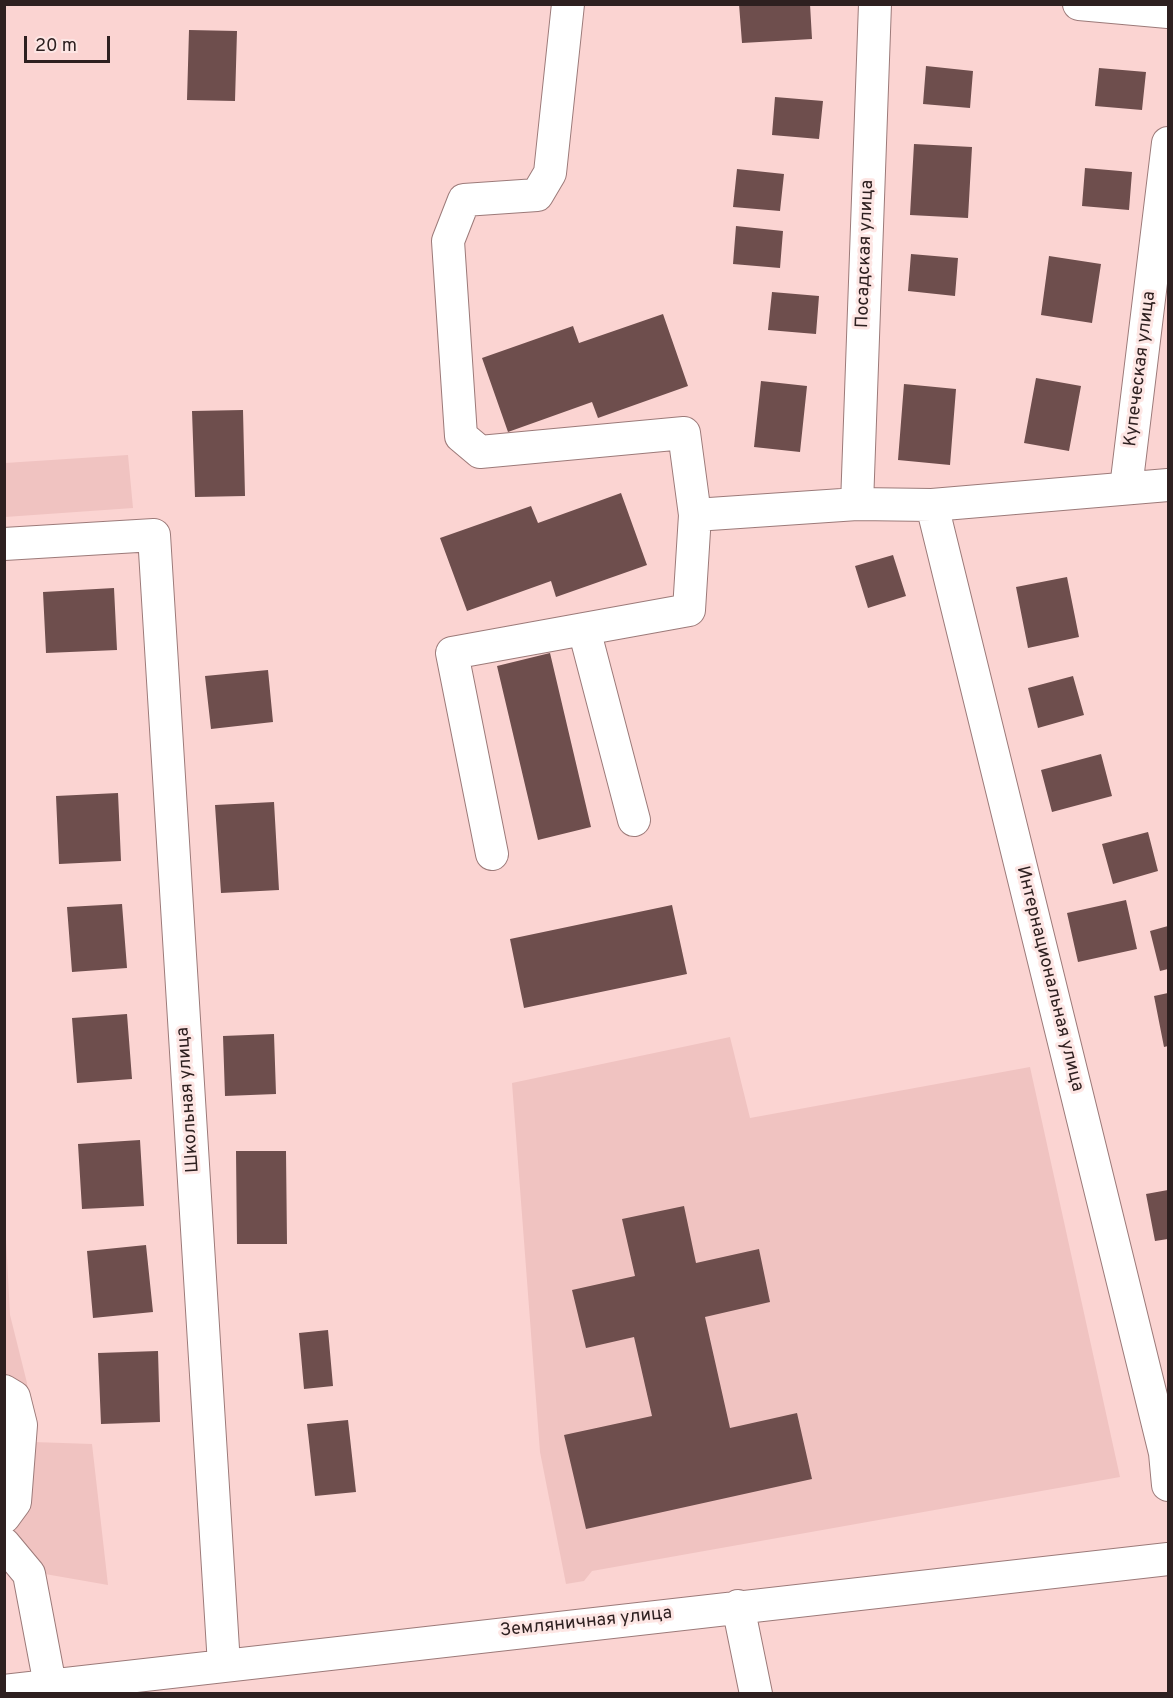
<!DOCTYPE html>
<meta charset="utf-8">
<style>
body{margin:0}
#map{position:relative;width:1173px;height:1698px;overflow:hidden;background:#fbd4d2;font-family:Overpass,sans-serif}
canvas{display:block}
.frame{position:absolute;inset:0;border:6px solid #2e2020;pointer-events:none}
.scale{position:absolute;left:24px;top:36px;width:86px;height:27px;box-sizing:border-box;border:3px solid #2e2020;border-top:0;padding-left:8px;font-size:18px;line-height:21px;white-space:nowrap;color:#2e2020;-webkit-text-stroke:4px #fde6e4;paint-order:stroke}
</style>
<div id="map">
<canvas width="1173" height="1698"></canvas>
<div class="frame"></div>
<div class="scale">20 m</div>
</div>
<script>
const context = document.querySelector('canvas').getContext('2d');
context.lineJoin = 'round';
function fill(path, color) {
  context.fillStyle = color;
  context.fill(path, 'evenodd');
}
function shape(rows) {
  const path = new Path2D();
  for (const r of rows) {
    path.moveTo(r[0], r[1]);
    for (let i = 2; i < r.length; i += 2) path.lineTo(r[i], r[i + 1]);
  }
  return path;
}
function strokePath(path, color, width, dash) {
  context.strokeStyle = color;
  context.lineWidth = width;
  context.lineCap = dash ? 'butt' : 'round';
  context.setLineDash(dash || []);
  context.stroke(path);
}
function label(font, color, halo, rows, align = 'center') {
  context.font = font + ' Overpass,sans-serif';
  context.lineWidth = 6;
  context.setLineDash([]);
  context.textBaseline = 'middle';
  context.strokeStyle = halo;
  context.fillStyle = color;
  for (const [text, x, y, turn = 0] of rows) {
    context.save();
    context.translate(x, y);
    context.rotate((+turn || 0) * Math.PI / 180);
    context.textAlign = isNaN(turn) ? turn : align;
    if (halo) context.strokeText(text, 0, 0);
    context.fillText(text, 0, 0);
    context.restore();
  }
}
fill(shape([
 [128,455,133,508,5,517,5,463],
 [730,1037,750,1118,1030,1067,1120,1477,592,1571,584,1581,566,1584,540,1452,512,1083],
 [4,1201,10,1315,27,1383,33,1442,92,1444,108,1585,5,1567]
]), '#f0c3c1');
fill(shape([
 [739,4,810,4,812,39,742,43],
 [189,30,237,31,235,101,187,100],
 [926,66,973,71,970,108,923,104],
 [1099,68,1146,72,1142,110,1095,106],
 [775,97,823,101,819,139,772,135],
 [914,144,972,147,968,218,910,215],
 [1085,168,1132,172,1129,210,1082,206],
 [737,169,784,174,780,211,733,207],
 [736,226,783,231,780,268,733,264],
 [911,254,958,258,955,296,908,291],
 [1049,256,1101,264,1092,323,1041,315],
 [772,292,819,296,816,334,768,330],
 [663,314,688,386,598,418,592,402,508,432,482,358,573,326,579,343],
 [1036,378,1081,386,1069,451,1024,443],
 [761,381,807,386,800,452,754,447],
 [904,384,956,389,950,465,898,460],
 [243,410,245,496,195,497,192,411],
 [621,493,647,565,556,597,551,581,467,611,440,538,531,506,538,523],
 [893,555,906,596,868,608,855,566],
 [1067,577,1079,637,1028,648,1016,587],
 [114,588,117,650,46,653,43,592],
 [550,653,591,827,538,840,497,666],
 [268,670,273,722,211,729,205,676],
 [1073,676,1084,715,1038,728,1028,688],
 [1101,754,1112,796,1052,812,1041,770],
 [118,793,121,861,59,864,56,796],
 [274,802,279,890,221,893,215,805],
 [1148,832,1158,871,1113,884,1102,844],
 [1126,900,1137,949,1078,962,1067,913],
 [122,904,127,968,72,972,67,907],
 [672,905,687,974,524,1008,510,939],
 [1168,926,1168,969,1160,971,1150,931],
 [1168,993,1168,1046,1164,1047,1154,996],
 [127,1014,132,1079,77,1083,72,1018],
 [274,1034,276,1094,225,1096,223,1036],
 [140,1140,144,1206,82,1209,78,1144],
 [236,1151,286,1151,287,1244,237,1244],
 [1168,1190,1168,1239,1155,1241,1146,1194],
 [684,1206,696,1263,759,1249,770,1302,705,1317,730,1428,797,1413,812,1479,586,1529,564,1435,652,1416,634,1337,586,1348,572,1290,635,1276,622,1219],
 [146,1245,153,1312,93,1318,87,1251],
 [328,1330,333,1386,304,1389,299,1333],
 [158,1351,160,1422,101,1424,98,1353],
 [348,1420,356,1492,315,1496,307,1424]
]), '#6e4e4d');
const minor = shape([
 [568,4,550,173,537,195,464,200,448,241,461,436,480,452,684,433,695,515,857,504,932,505,1168,485],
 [1079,4,1168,12],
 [1126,488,1168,143],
 [857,504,875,4],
 [932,505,1165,1453],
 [4,544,154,535,224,1665],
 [634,820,584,629,689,610,695,515],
 [492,854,452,653,584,629],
 [4,1391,14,1397,21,1425,15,1502,4,1517],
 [1168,1452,1165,1453,1168,1485],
 [4,1544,29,1574,50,1685],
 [738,1606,756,1694],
 [4,1691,1168,1559]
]);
strokePath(minor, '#9c7a79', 34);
strokePath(minor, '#fff', 32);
label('18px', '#2e2020', '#fde6e4', [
 ["Посадская улица",866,254,-88],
 ["Купеческая улица",1141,369,-83],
 ["Интернациональная улица",1049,979,76],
 ["Школьная улица",189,1100,-94],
 ["Земляничная улица",586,1623,-6]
]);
</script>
